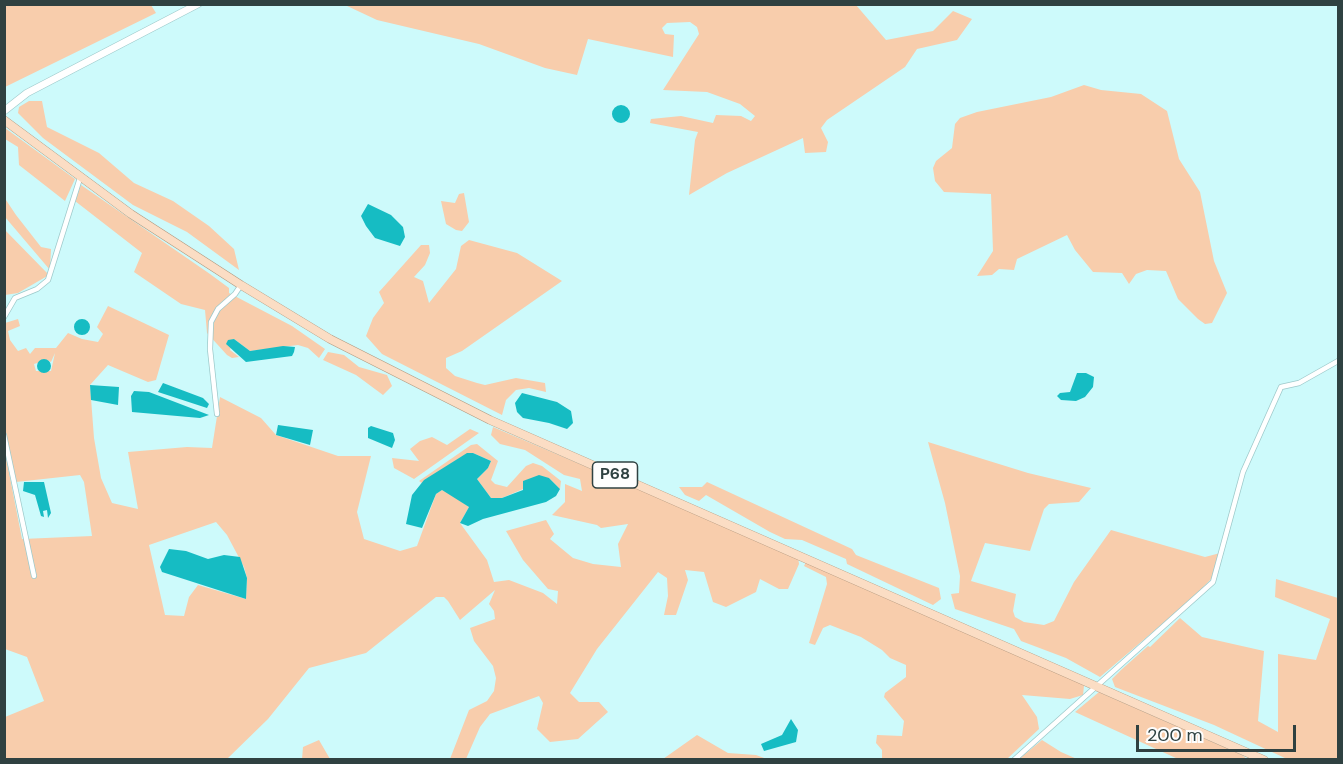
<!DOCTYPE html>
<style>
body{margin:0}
#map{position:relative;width:1343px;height:764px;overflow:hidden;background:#cdfafb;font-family:"DM Sans",sans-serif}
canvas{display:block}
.frame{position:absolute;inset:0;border:6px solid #2f4141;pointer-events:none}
.scale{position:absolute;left:1136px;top:725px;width:160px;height:27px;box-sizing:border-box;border:3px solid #2f4141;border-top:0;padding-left:8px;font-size:18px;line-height:21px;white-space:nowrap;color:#2f4141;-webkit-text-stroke:4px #fdfdfd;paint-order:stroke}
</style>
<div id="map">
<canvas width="1343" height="764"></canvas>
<div class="frame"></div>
<div class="scale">200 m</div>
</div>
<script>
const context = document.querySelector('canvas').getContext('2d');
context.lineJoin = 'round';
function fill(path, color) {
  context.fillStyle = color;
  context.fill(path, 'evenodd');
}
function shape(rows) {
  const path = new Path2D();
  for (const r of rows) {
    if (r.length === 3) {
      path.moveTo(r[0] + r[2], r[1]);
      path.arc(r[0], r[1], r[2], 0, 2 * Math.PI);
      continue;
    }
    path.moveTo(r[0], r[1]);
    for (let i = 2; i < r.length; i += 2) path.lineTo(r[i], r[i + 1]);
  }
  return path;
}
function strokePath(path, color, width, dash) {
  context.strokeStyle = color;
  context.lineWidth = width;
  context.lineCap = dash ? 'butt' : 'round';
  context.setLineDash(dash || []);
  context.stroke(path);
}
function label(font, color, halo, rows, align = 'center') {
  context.font = font + ' "DM Sans",sans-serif';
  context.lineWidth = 6;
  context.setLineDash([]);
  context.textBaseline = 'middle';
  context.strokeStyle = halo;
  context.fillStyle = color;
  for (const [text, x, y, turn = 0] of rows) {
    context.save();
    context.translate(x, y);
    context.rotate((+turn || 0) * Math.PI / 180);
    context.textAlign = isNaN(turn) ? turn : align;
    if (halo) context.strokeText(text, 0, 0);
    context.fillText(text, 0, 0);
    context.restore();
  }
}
fill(shape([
 [4,5,151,5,156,13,5,87],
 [345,5,856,5,886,40,933,31,953,11,972,19,957,40,917,49,905,67,827,120,821,128,828,142,826,152,805,153,803,138,727,173,689,195,695,140,698,132,650,123,651,119,681,116,713,123,716,115,741,116,751,121,755,116,740,104,707,92,663,90,699,34,697,27,690,22,667,23,662,28,665,34,674,35,673,57,588,39,577,75,545,68,479,44,377,20],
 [1084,85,1101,90,1141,94,1167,111,1179,159,1200,192,1214,261,1227,293,1212,323,1205,324,1198,319,1178,299,1166,271,1147,270,1136,274,1129,284,1122,273,1093,272,1075,250,1067,235,1017,259,1014,270,999,269,992,275,977,276,993,251,991,194,944,192,935,181,933,168,936,161,952,148,955,124,960,118,977,112,1051,97],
 [29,101,42,101,47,127,99,153,134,183,173,201,209,226,234,249,239,270,187,232,133,205,43,138,18,113,19,107],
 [5,128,75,179,65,201,19,165,18,147,5,139],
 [81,185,210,274,229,288,229,293,292,326,325,349,319,358,308,348,298,345,250,351,234,339,230,350,239,357,232,358,227,355,207,333,205,310,181,304,134,272,142,253,75,201],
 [464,193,469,222,462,231,456,230,446,224,441,201,455,203,459,194],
 [4,197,16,215,41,247,51,249,50,270,5,217],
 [4,229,49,275,18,293,5,295],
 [469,240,517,253,562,281,462,351,446,358,446,368,455,376,477,383,485,385,516,378,545,383,546,392,529,388,516,390,506,400,502,415,382,354,366,336,373,318,384,303,379,292,421,245,429,245,430,253,425,265,414,277,423,281,429,303,456,269,461,246],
 [108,306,169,335,156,380,148,382,108,365,90,385,94,438,101,478,112,503,138,509,128,452,187,447,212,448,220,397,261,418,276,435,338,456,371,456,357,512,364,539,400,551,417,546,436,494,442,490,447,491,469,507,460,523,487,560,494,582,509,580,543,593,557,604,558,591,548,589,523,560,506,531,546,520,554,534,550,539,573,558,593,564,621,567,618,544,628,524,601,528,597,525,552,515,565,502,565,484,582,491,580,479,564,475,525,450,500,444,491,435,493,427,798,557,799,564,788,589,779,589,760,579,756,592,726,607,713,602,704,572,685,570,688,580,676,615,664,615,668,596,667,578,658,572,597,649,570,693,579,702,599,702,608,712,578,739,550,742,537,729,543,703,539,696,490,714,480,727,466,759,450,759,469,710,487,701,494,691,496,678,493,666,474,641,470,628,495,619,494,611,489,604,495,590,460,620,448,601,444,597,436,597,366,653,309,668,268,719,227,759,5,759,5,717,44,701,27,657,5,649,4,447,22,539,92,536,84,482,80,475,16,482,5,428,5,323,18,319,20,326,8,331,10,340,18,351,26,348,30,354,35,348,56,348,68,333,82,339,98,342,103,334,97,327],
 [55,353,51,371,36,371,34,364,47,360,51,362],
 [216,522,227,535,244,567,247,578,246,599,198,585,189,597,184,616,165,615,149,545],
 [328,352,344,355,359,367,387,375,392,386,383,395,356,375,323,360],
 [470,429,479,433,414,479,394,468,392,458,419,461,410,449,420,441,432,437,447,445],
 [928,442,1028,473,1091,488,1079,502,1049,504,1044,509,1030,551,985,543,971,581,1016,594,1013,611,1015,617,1024,622,1044,625,1054,621,1074,582,1111,530,1205,557,1224,552,1212,578,1195,596,1100,677,1066,658,1021,641,1014,629,955,609,951,594,959,593,960,576,945,503],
 [477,444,498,461,491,480,495,484,507,487,526,466,533,463,542,466,561,481,560,489,549,478,502,498,491,498,477,479,488,468,491,461,473,453,461,457,422,483,419,481,471,445],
 [707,482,852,549,856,555,939,588,941,599,933,605,847,564,846,559,802,540,785,539,770,532,706,495,699,501,685,495,679,487,702,487],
 [806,562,1080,681,1084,686,1083,695,1070,699,1022,695,1037,717,1039,729,1007,759,882,759,882,750,876,743,877,735,902,736,904,721,884,697,885,693,906,677,906,665,890,658,882,650,861,637,830,625,823,628,815,645,809,643,827,584,826,577,804,566],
 [1276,579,1338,598,1338,759,1287,759,1214,725,1115,687,1112,679,1121,670,1148,646,1150,647,1180,618,1202,637,1264,651,1258,721,1278,732,1278,654,1316,660,1330,619,1275,597],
 [1099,692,1242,755,1247,759,1178,759,1075,712],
 [697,735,728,753,756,755,767,759,663,759],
 [319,740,330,759,302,759,303,747],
 [1042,740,1061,752,1077,759,1019,759]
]), '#f8cdac');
fill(shape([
 [621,114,9],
 [368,204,391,215,403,227,405,237,400,246,375,238,366,226,361,216],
 [82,327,8],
 [234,339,250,351,283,346,295,347,294,352,292,356,246,362,226,344,228,340],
 [44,366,7],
 [1077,373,1086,373,1094,377,1093,387,1085,397,1076,401,1061,400,1057,396,1060,393,1070,392],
 [163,383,203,398,209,404,207,408,158,392],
 [90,385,119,387,118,405,91,400],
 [134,391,149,392,209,415,200,418,132,412,131,396],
 [522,393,557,402,571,411,573,423,567,429,549,423,523,418,517,412,515,403],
 [278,425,313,430,310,445,276,435],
 [371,426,393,433,395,440,392,448,368,438,368,428],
 [467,453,473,453,491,461,488,468,477,479,491,498,502,498,523,490,523,481,539,475,549,478,560,489,556,496,546,502,483,519,468,526,460,523,469,507,442,490,436,494,422,528,406,524,412,495,424,480],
 [24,482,44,482,51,513,48,518,47,510,43,511,44,517,41,516,35,495,23,491],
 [169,549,186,551,208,559,224,555,240,557,247,578,246,599,162,572,160,567],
 [791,719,798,730,796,742,764,751,761,744,782,735]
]), '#16bcc3');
const street = shape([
 [4,317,15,298,37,289,48,280,80,178],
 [217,414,210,349,211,322,218,309,235,294,241,285],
 [4,435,34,576],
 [1014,760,1213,582,1243,472,1281,387,1299,383,1338,361]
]);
const secondary = shape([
 [4,111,27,93,198,4]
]);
const primary = shape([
 [4,120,131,214,241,285,330,339,490,420,1264,760]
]);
strokePath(street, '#9dc9ca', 6);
strokePath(secondary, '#9dc9ca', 8);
strokePath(primary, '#b2977d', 9);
strokePath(street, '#fff', 4.5);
strokePath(secondary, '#fff', 7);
strokePath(primary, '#fbddc4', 8);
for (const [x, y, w] of [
 [615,475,45]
]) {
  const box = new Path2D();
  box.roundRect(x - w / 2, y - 13, w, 26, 4.5);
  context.fillStyle = '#fdfdfd';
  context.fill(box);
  strokePath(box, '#2f4141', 1.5);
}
label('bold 16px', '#2f4141', null, [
 ["P68",615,475]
]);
</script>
